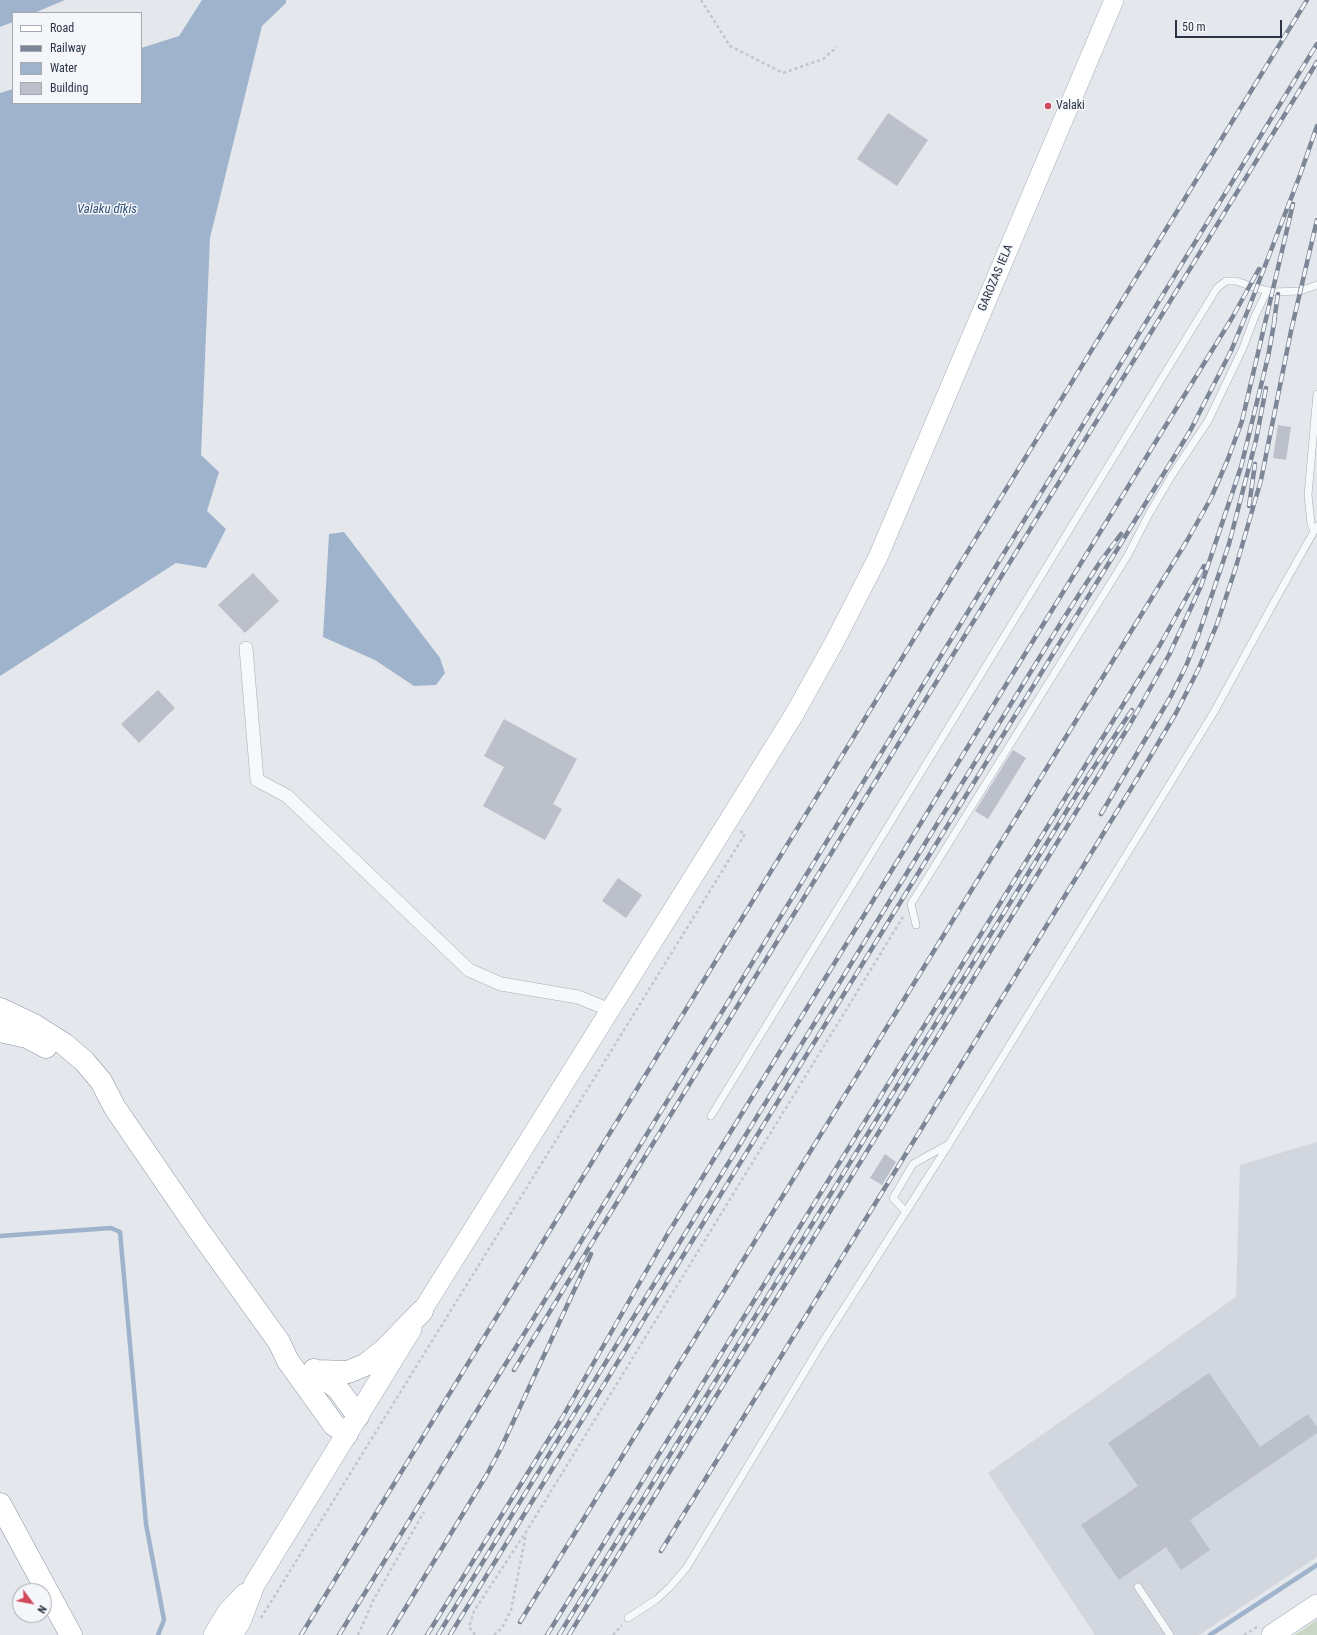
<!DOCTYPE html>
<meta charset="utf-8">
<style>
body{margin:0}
#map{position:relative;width:1317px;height:1635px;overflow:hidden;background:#e4e7ec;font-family:"Roboto Condensed",sans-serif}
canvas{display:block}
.legend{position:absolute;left:12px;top:12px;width:130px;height:92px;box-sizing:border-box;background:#f4f6f9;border:1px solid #a4a8b1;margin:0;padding:5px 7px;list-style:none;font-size:12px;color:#2b3445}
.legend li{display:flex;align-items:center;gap:8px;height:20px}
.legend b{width:20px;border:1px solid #a4a8b1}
.north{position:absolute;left:12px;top:1583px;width:40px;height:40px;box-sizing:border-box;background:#f4f6f9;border:1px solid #a4a8b1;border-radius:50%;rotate:122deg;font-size:11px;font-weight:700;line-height:16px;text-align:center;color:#2b3445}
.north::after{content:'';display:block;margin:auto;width:14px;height:18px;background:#d1495b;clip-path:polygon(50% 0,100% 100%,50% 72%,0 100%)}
.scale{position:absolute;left:1175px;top:20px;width:107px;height:18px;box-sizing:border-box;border:2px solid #2b3445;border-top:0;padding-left:5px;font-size:12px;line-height:14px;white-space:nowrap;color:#2b3445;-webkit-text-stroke:3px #f4f6f9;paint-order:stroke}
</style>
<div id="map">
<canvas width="1317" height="1635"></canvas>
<ul class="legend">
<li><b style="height:5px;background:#fff"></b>Road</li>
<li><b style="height:5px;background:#7d8696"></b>Railway</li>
<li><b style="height:11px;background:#9fb4cc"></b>Water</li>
<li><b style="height:11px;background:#bbc0ca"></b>Building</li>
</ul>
<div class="north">N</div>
<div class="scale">50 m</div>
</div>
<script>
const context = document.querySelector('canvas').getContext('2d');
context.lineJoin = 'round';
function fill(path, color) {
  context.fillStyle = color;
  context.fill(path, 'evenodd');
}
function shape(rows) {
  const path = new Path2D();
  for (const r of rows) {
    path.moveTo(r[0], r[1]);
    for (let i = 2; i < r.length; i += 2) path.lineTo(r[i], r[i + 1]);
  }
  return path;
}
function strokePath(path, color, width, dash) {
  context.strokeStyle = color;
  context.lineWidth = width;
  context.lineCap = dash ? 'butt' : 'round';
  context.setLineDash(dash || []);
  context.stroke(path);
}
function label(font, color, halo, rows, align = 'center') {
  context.font = font + ' "Roboto Condensed",sans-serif';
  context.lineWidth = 3;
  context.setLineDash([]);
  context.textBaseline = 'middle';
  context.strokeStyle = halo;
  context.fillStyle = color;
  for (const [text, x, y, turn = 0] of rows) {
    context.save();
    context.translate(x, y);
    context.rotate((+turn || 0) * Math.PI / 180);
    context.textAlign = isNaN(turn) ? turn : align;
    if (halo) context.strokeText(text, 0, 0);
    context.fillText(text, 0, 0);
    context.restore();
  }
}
fill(shape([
 [1317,1142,1317,1557,1199,1635,1095,1635,988,1473,1236,1297,1240,1165]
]), '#d2d6de');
fill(shape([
 [1317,1620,1317,1635,1295,1635]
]), '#c9d6c5');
fill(shape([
 [0,0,65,0,34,13,13,13,13,22,0,27],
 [202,0,286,0,286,3,262,26,210,238,201,455,219,472,207,511,226,529,206,568,176,563,0,676,0,93,13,89,13,103,141,103,141,48,179,36],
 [344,532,440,658,445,673,436,685,414,686,375,660,323,637,329,534]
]), '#9fb4cc');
strokePath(shape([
 [0,1236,111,1228,120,1232,146,1524,164,1620,158,1635],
 [1210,1635,1317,1565]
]), '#9fb4cc', 4.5);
fill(shape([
 [888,113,928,140,897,186,857,159],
 [1278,425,1291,427,1286,460,1273,458],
 [253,573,279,601,245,633,218,605],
 [158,690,175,708,139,743,121,724],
 [504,719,577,759,553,804,562,809,545,840,483,806,504,767,484,756],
 [1013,750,1026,758,988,819,975,811],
 [618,878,642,895,626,918,602,901],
 [885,1154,896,1162,882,1185,870,1178],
 [1209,1373,1260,1447,1308,1414,1317,1427,1317,1433,1190,1520,1210,1550,1181,1570,1166,1547,1119,1580,1081,1525,1138,1486,1108,1443]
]), '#bbc0ca');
const lane = shape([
 [1314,531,1311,524,1308,495,1317,394],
 [916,925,911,904,1128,555,1149,514,1172,475,1208,421,1243,348,1255,316,1267,291],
 [711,1116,1217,288,1226,281,1236,281,1256,288,1273,292,1300,291,1317,285],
 [906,1212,893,1198,913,1164,947,1145],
 [1138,1587,1170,1635],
 [628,1618,657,1599,670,1587,687,1567,822,1343,949,1144,1214,712,1273,604,1317,526]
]);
const street = shape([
 [246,648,257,780,287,796,469,970,501,984,578,997,610,1010]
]);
const secondary = shape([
 [422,1311,727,823,795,713,835,641,878,557,1114,0]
]);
const primary = shape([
 [214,1635,228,1612,245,1594],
 [232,1635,240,1622,254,1585,411,1329],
 [1272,1635,1317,1605]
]);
const highway = shape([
 [0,1009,34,1025,64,1044,84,1061,101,1081,115,1108,200,1232,279,1342,288,1361,301,1379,334,1425,347,1434],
 [0,1031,27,1037,46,1047],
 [314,1370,338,1389,358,1416],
 [317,1371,348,1372,365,1365,384,1350,422,1311],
 [0,1504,71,1635]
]);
strokePath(lane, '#a9aeb7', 8);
strokePath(street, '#a9aeb7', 14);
strokePath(secondary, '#a9aeb7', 20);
strokePath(primary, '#a3abb8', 22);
strokePath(highway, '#8b94a3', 23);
strokePath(shape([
 [701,0,730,46,783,73,823,59,837,47],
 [261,1618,745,834,740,831],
 [358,1635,374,1599,424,1512],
 [475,1635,469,1627,474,1611,526,1532,903,917],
 [494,1635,502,1628,511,1610,526,1534],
 [613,1635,622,1625],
 [1244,1635,1257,1627]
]), '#c2c5cb', 2.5, [3, 3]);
strokePath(lane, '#f7f8fa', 7);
strokePath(street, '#f7f8fa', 13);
strokePath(secondary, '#fff', 19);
strokePath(primary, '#fff', 21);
strokePath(highway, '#fff', 22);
const rail = shape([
 [1274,322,1278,294],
 [1249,506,1255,464],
 [1101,814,1171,696,1186,666,1198,636,1229,544,1256,440,1266,388],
 [514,1370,1317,62],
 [661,1551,1140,774,1176,713,1199,668,1217,624,1235,570,1261,480,1291,331,1317,220],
 [520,1622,1188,539,1211,498,1228,459,1242,421,1293,204],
 [301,1635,1307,0],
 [339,1635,1317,44],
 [389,1635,486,1476,501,1448,591,1254],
 [427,1635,562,1418,667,1235,1232,318,1259,269],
 [438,1635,1062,621,1100,562,1121,534],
 [450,1635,1190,431,1231,351,1248,310,1300,175,1317,126],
 [547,1635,1160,645,1204,566],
 [559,1635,1090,773,1132,710],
 [569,1635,1129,726,1169,655,1201,586,1241,467,1268,357,1275,318]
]);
strokePath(rail, '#7d8696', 4.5);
strokePath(rail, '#f4f6f9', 3, [9]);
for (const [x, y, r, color] of [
 [1048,106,4,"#d1495b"]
]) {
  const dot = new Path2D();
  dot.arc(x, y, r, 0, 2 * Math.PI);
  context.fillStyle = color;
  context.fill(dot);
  strokePath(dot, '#f4f6f9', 1.5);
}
label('12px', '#2b3445', '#f4f6f9', [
 ["Valaki",1056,106]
], 'left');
label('12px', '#2b3445', '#f4f6f9', [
 ["GAROZAS IELA",996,278,-67]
]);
label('italic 13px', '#34527a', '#f4f6f9', [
 ["Valaku dīķis",107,210]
]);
</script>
